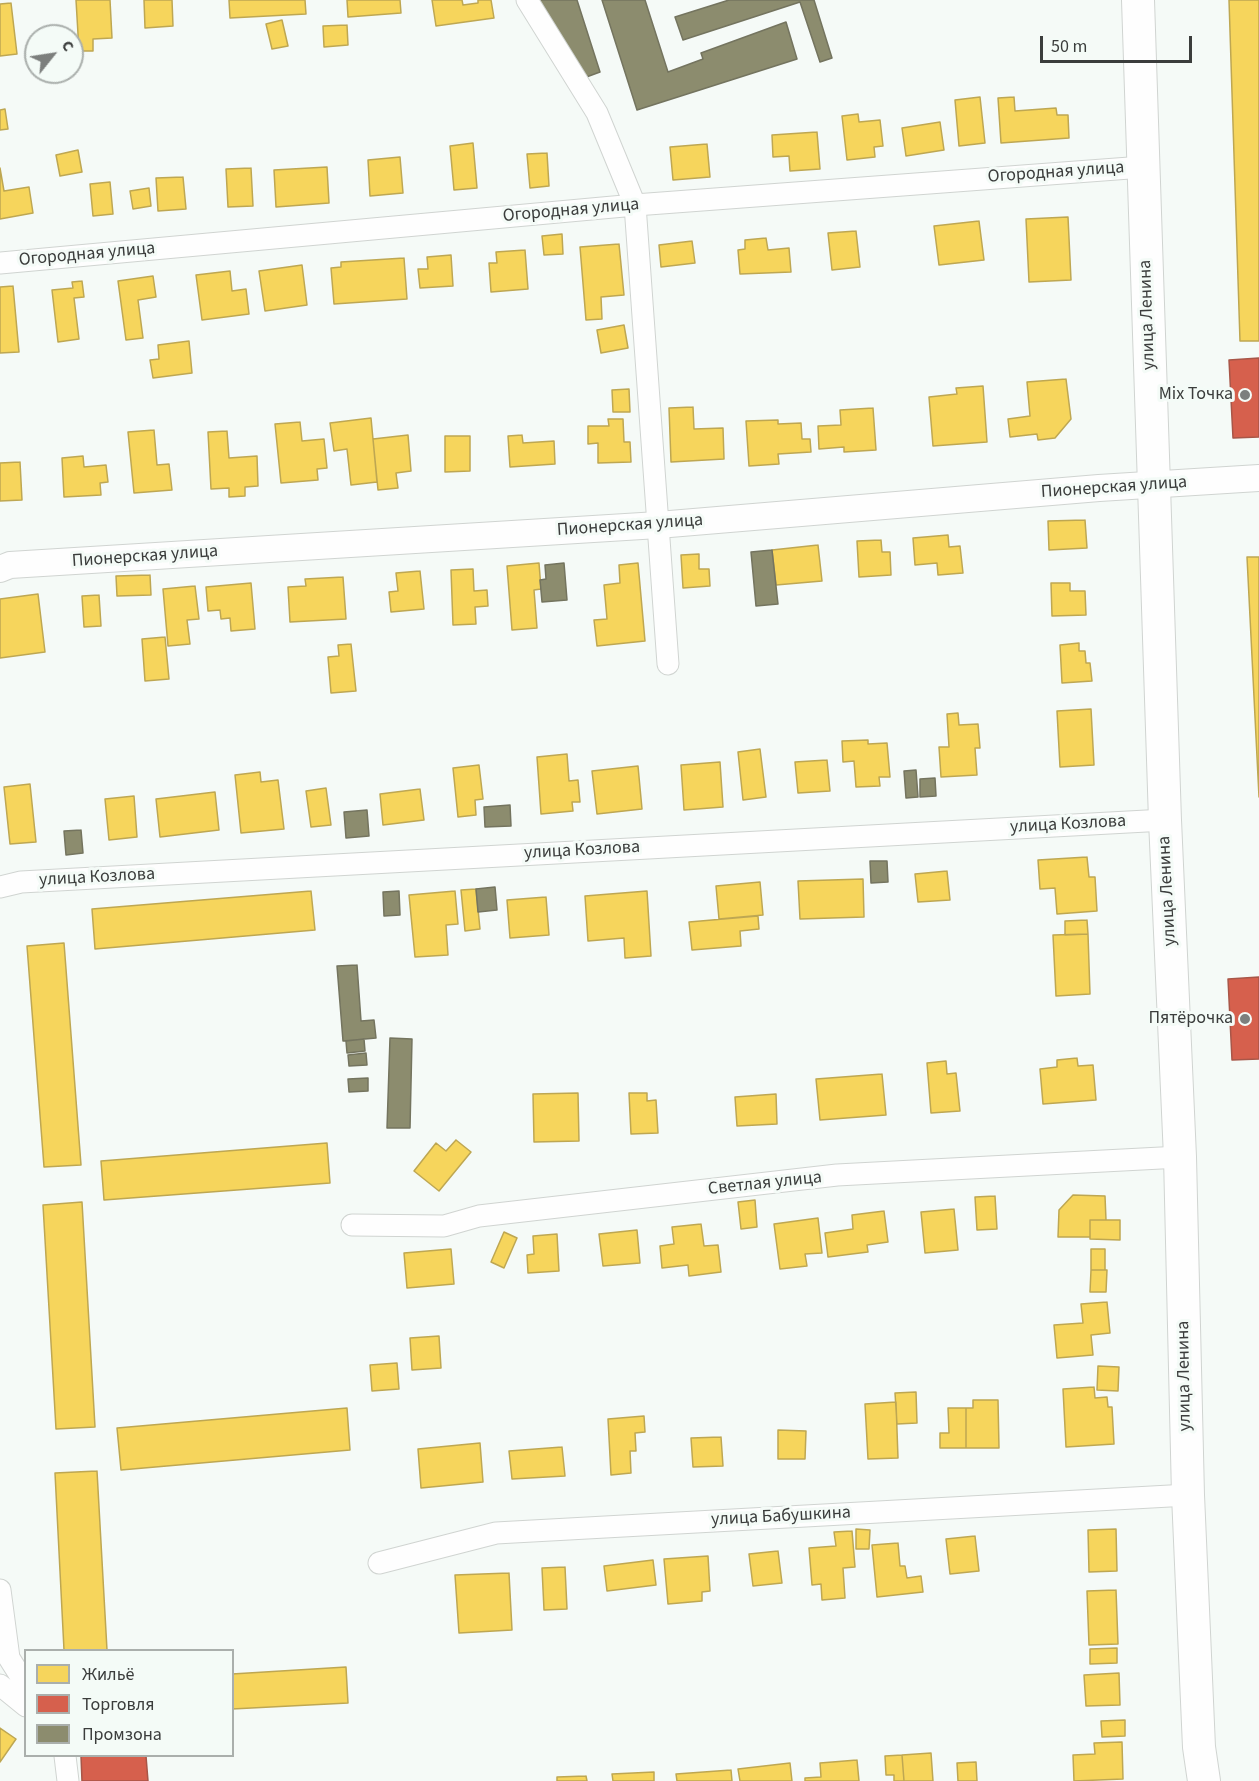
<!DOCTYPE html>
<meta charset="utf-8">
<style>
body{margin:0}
#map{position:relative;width:1259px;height:1781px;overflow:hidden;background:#f5faf7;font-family:"Source Sans 3",sans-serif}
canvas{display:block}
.legend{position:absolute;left:24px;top:1649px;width:210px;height:108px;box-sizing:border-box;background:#f4fbf7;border:2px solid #aaafac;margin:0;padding:8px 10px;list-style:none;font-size:18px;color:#3b3d3c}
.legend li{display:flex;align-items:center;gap:12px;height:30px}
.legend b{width:30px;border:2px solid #aaafac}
.north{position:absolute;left:24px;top:24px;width:60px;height:60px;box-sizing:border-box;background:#f4fbf7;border:2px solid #aaafac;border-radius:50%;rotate:60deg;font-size:16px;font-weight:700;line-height:24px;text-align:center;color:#3b3d3c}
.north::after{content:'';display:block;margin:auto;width:21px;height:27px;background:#7c7f7d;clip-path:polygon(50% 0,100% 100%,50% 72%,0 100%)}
.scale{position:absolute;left:1040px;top:36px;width:152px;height:27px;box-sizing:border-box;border:3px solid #3b3d3c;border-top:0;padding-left:8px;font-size:18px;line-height:21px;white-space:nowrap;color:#3b3d3c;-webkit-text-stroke:4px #f4fbf7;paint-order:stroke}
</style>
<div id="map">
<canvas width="1259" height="1781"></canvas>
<ul class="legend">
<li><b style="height:16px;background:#f6d55c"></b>Жильё</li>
<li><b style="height:16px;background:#d6604d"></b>Торговля</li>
<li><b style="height:16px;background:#8c8c6e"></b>Промзона</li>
</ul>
<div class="north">С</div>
<div class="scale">50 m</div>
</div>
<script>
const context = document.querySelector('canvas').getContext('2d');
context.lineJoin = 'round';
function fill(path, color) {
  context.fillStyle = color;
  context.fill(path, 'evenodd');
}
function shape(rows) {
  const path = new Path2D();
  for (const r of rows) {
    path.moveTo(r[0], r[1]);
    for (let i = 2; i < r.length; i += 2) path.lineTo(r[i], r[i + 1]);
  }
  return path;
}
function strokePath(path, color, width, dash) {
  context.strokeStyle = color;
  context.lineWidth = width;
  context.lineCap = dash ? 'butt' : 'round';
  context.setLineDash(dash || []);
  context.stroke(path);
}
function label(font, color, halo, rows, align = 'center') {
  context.font = font + ' "Source Sans 3",sans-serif';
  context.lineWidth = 6;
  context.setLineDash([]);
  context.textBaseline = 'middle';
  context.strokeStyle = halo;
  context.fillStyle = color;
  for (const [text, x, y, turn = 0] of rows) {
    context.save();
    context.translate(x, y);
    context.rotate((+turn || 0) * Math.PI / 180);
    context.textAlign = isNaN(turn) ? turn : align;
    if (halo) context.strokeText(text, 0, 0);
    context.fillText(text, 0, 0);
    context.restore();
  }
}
const homes = shape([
 [76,0,110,0,112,38,93,39,93,51,79,51,76,0],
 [144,0,172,0,173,26,145,28,144,0],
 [229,0,305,0,306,14,230,18,229,0],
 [347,0,400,0,401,13,348,17,347,0],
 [432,0,462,0,463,5,478,3,478,0,491,0,494,18,436,26,432,0],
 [1229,0,1259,0,1259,341,1240,341,1229,0],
 [11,3,17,54,0,56,0,4,11,3],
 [282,20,288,46,272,49,266,24,282,20],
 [347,25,348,45,324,47,323,26,347,25],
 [980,97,985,143,959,146,955,100,980,97],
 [1014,97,1015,111,1056,108,1057,115,1068,115,1069,138,1001,143,998,98,1014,97],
 [5,109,8,129,0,130,0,110,5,109],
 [858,114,859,122,880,120,883,146,874,147,875,157,847,160,842,116,858,114],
 [940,122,944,150,906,156,902,128,940,122],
 [817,132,820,169,790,171,789,156,773,157,772,135,817,132],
 [473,143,477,188,454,190,450,146,473,143],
 [707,144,710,177,673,180,670,147,707,144],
 [78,150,82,172,60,176,56,155,78,150],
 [547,153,549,186,530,188,527,154,547,153],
 [400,157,403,193,370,196,368,160,400,157],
 [327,167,329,203,276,207,274,170,327,167],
 [0,168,4,191,29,187,33,213,0,219,0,168],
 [251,168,253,206,228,207,226,169,251,168],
 [183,177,186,209,158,211,156,178,183,177],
 [110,182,113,214,93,216,90,184,110,182],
 [149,188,151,206,133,209,130,191,149,188],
 [1068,217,1071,280,1029,282,1026,219,1068,217],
 [979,221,984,260,939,265,934,226,979,221],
 [856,231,860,267,832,270,828,233,856,231],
 [562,234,563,254,544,255,542,236,562,234],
 [766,238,768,250,789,248,791,272,740,274,738,250,745,249,745,240,766,238],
 [692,241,695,263,661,267,659,245,692,241],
 [619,244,624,295,601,297,602,319,586,320,580,247,619,244],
 [525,250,528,289,491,292,489,263,497,263,496,252,525,250],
 [451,255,453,286,420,288,418,269,428,269,427,257,451,255],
 [404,258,407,299,334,304,331,268,341,267,341,262,404,258],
 [302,265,307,305,265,311,259,271,302,265],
 [230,271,232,291,246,289,249,314,202,320,196,275,230,271],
 [153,276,156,297,138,300,143,338,126,340,118,281,153,276],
 [82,281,84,297,74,298,79,339,58,342,52,290,73,288,72,282,82,281],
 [13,286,19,352,0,353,0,287,13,286],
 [624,325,628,348,601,353,597,330,624,325],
 [189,341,192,373,153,378,150,360,159,359,158,345,189,341],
 [1066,379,1071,419,1055,438,1038,440,1037,434,1010,437,1008,419,1030,416,1027,382,1066,379],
 [983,386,987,442,933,446,929,397,957,394,956,388,983,386],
 [629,389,630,412,613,412,612,390,629,389],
 [693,407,694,429,723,428,724,459,671,462,669,408,693,407],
 [873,408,876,450,844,452,844,447,819,449,818,426,841,425,840,410,873,408],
 [371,418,377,482,351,485,347,449,334,451,330,423,371,418],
 [608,419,623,419,624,442,630,442,631,462,598,463,598,443,588,444,588,426,609,426,608,419],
 [778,420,778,424,801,423,802,439,810,439,811,452,778,454,779,464,749,466,746,421,778,420],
 [300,422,302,441,324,439,327,468,317,469,318,480,281,483,275,424,300,422],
 [154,430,157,465,169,464,172,490,134,493,128,432,154,430],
 [227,431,229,458,257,456,258,486,245,487,245,496,229,497,229,488,211,489,208,432,227,431],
 [408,435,411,471,396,473,398,488,378,490,373,439,408,435],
 [522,435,523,443,554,441,555,464,510,467,508,436,522,435],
 [445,436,470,436,470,471,445,472,445,436],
 [83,456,84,467,106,465,108,482,100,483,101,495,64,497,62,458,83,456],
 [20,462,22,500,0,501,0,463,20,462],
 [1085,520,1087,548,1049,550,1048,521,1085,520],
 [948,535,949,547,960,546,963,573,938,575,937,563,915,565,913,538,948,535],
 [881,540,882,552,890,552,891,575,859,577,857,541,881,540],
 [818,545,822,581,776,585,772,550,818,545],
 [699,554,699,569,709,569,710,586,683,588,681,555,699,554],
 [1247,557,1259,557,1259,797,1247,557],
 [539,563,541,589,534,590,537,628,512,630,507,566,539,563],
 [638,563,645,641,597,646,594,620,607,619,604,585,620,583,619,565,638,563],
 [473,569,474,591,487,590,488,606,475,607,476,624,453,625,451,570,473,569],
 [420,571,424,609,391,612,389,592,398,591,396,573,420,571],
 [150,575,151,595,117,596,116,576,150,575],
 [343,577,346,619,290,622,288,587,306,586,305,579,343,577],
 [251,583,255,629,231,631,230,618,221,619,220,610,208,611,206,587,251,583],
 [1051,583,1070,583,1070,591,1085,591,1086,615,1052,616,1051,583],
 [195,586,199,619,187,620,190,644,168,646,163,589,195,586],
 [38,594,45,652,0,658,0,599,38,594],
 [99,595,101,626,84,627,82,596,99,595],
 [165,637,169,679,145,681,142,639,165,637],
 [1079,643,1079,651,1085,651,1086,663,1090,663,1092,681,1062,683,1060,645,1079,643],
 [351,644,356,691,331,693,328,657,339,656,338,645,351,644],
 [1091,709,1094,765,1060,767,1057,711,1091,709],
 [958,713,959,725,978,724,980,748,975,748,977,775,941,777,939,747,949,747,947,714,958,713],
 [868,740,868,744,887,743,890,777,879,777,880,786,856,787,854,761,843,762,842,741,868,740],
 [760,749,766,797,743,800,738,752,760,749],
 [567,754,569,781,578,780,580,802,572,802,573,811,541,814,537,757,567,754],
 [827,760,830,791,798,793,795,762,827,760],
 [720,762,723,807,684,810,681,765,720,762],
 [479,765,483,799,475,800,476,815,458,817,453,768,479,765],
 [638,766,642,809,597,814,592,771,638,766],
 [260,772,261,782,278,780,284,829,241,833,235,775,260,772],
 [30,784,36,842,10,844,4,787,30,784],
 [326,788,331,825,311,827,306,791,326,788],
 [420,789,424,820,383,825,380,794,420,789],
 [215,792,219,830,160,837,156,799,215,792],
 [134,796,137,837,109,840,105,799,134,796],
 [1087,857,1089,877,1095,877,1097,911,1057,914,1055,888,1040,889,1038,860,1087,857],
 [947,871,950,900,918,902,915,874,947,871],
 [863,879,864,917,800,919,798,881,863,879],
 [760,882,763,915,719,919,716,886,760,882],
 [476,889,480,929,465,931,461,890,476,889],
 [311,891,315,930,95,949,92,909,311,891],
 [455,891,458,924,446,925,448,955,415,957,409,895,455,891],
 [647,891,651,956,625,958,624,938,588,941,585,896,647,891],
 [546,897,549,935,510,938,507,900,546,897],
 [758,916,759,929,740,931,741,946,692,950,689,922,758,916],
 [1087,920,1088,934,1065,935,1065,921,1087,920],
 [1088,934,1090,994,1056,996,1053,935,1088,934],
 [64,943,81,1165,44,1167,27,946,64,943],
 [1077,1058,1078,1066,1093,1065,1096,1100,1043,1104,1040,1069,1057,1067,1057,1060,1077,1058],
 [946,1061,947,1074,956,1073,960,1111,931,1113,927,1063,946,1061],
 [882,1074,886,1115,820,1120,816,1079,882,1074],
 [578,1093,579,1141,534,1142,533,1094,578,1093],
 [629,1093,647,1093,647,1101,656,1100,658,1133,631,1134,629,1093],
 [776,1094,777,1124,737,1126,735,1097,776,1094],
 [456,1140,471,1152,439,1191,414,1171,436,1143,446,1151,456,1140],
 [327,1143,330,1183,104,1200,101,1161,327,1143],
 [1073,1195,1105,1196,1106,1220,1090,1220,1090,1237,1058,1237,1059,1210,1073,1195],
 [995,1196,997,1229,977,1230,975,1197,995,1196],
 [755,1200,757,1227,741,1229,738,1202,755,1200],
 [82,1202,95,1427,56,1429,43,1205,82,1202],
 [954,1209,958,1250,925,1253,921,1212,954,1209],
 [884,1211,888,1242,867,1245,868,1252,828,1257,825,1233,853,1229,852,1215,884,1211],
 [818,1218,822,1253,805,1254,807,1266,780,1269,774,1224,818,1218],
 [1090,1220,1120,1220,1120,1240,1090,1239,1090,1220],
 [701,1224,704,1246,718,1245,721,1272,689,1276,688,1265,662,1268,660,1246,674,1244,672,1227,701,1224],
 [637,1230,640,1263,603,1266,599,1234,637,1230],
 [504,1232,517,1238,504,1268,491,1262,504,1232],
 [557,1234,559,1271,528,1273,527,1255,534,1254,533,1236,557,1234],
 [451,1249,454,1284,407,1288,404,1253,451,1249],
 [1091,1249,1105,1249,1105,1270,1091,1270,1091,1249],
 [1091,1270,1107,1270,1106,1292,1090,1292,1091,1270],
 [1107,1302,1110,1333,1091,1335,1093,1355,1057,1358,1054,1325,1083,1323,1081,1304,1107,1302],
 [439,1336,441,1368,412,1370,410,1338,439,1336],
 [397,1363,399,1389,372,1391,370,1365,397,1363],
 [1098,1366,1119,1367,1118,1391,1097,1390,1098,1366],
 [1094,1387,1095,1398,1107,1397,1108,1407,1112,1407,1114,1444,1066,1447,1063,1389,1094,1387],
 [916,1392,917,1423,897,1424,895,1393,916,1392],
 [973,1400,998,1400,999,1448,966,1448,966,1408,973,1408,973,1400],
 [896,1402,898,1458,868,1459,865,1404,896,1402],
 [347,1408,350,1450,121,1470,117,1428,347,1408],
 [948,1408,966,1408,966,1448,940,1448,940,1433,949,1433,948,1408],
 [644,1416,645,1432,635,1433,636,1451,630,1451,631,1473,611,1475,608,1419,644,1416],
 [778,1430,806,1431,805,1459,778,1459,778,1430],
 [721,1437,723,1466,693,1467,691,1438,721,1437],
 [480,1443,483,1482,421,1488,418,1449,480,1443],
 [562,1447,565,1476,512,1479,509,1451,562,1447],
 [97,1471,107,1650,64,1650,55,1473,97,1471],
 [856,1529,870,1530,869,1549,856,1549,856,1529],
 [1116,1529,1117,1571,1089,1572,1088,1530,1116,1529],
 [852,1531,855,1567,843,1568,845,1598,822,1600,821,1584,812,1585,809,1548,836,1546,834,1532,852,1531],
 [975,1536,979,1571,950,1574,946,1539,975,1536],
 [898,1543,900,1566,905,1566,907,1578,921,1576,923,1592,877,1597,872,1545,898,1543],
 [778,1551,782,1583,753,1586,749,1554,778,1551],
 [708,1556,710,1591,702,1592,702,1601,668,1604,664,1559,708,1556],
 [653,1560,656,1585,607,1591,604,1566,653,1560],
 [565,1567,567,1609,544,1610,542,1568,565,1567],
 [509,1573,512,1630,459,1633,455,1575,509,1573],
 [1116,1590,1118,1644,1089,1645,1087,1591,1116,1590],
 [1117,1648,1117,1663,1090,1664,1090,1649,1117,1648],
 [346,1667,348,1703,232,1709,232,1674,346,1667],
 [1119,1673,1120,1705,1086,1706,1084,1675,1119,1673],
 [1125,1720,1125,1736,1102,1737,1101,1721,1125,1720],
 [0,1728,16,1739,0,1762,0,1728],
 [1122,1742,1123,1779,1074,1781,1073,1755,1095,1754,1094,1743,1122,1742],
 [931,1753,933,1781,904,1781,902,1755,931,1753],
 [902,1755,904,1781,894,1781,894,1775,886,1775,885,1756,902,1755],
 [857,1760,859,1781,805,1781,805,1778,821,1777,820,1763,857,1760],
 [976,1762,977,1781,958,1781,957,1763,976,1762],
 [790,1763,792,1781,740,1781,738,1769,790,1763],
 [731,1770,732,1781,677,1781,676,1774,731,1770],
 [654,1772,654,1781,613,1781,612,1774,654,1772],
 [586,1776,587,1781,557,1781,557,1777,586,1776]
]);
fill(homes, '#f6d55c');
strokePath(homes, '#bea752', 1.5);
const shops = shape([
 [1259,358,1259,437,1233,438,1229,360,1259,358],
 [1259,977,1259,1059,1232,1060,1228,979,1259,977],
 [81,1756,146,1756,148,1781,82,1781,81,1756]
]);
fill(shops, '#d6604d');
strokePath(shops, '#a85648', 1.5);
const industry = shape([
 [537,0,577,0,600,72,581,79,537,0],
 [602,0,645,0,668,72,703,59,701,53,786,22,797,59,637,110,602,0],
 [729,0,814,0,832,58,820,62,800,2,683,40,675,17,729,0],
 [772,550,778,604,756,606,751,552,772,550],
 [564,563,567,600,542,602,540,580,546,579,545,565,564,563],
 [916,770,918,797,906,798,904,771,916,770],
 [935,778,936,796,920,797,920,779,935,778],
 [510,805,511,826,485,827,484,807,510,805],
 [367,810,369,836,346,838,344,812,367,810],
 [81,830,83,853,66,855,64,831,81,830],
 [870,861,887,861,888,882,871,883,870,861],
 [495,887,497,910,478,912,476,889,495,887],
 [399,891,400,915,384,916,383,892,399,891],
 [357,965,361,1021,374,1020,376,1038,343,1041,337,966,357,965],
 [390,1038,412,1039,410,1128,387,1128,390,1038],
 [364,1039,365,1051,347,1053,346,1041,364,1039],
 [366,1053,367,1065,349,1066,348,1055,366,1053],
 [368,1078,368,1091,349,1092,348,1079,368,1078]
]);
fill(industry, '#8c8c6e');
strokePath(industry, '#74745f', 1.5);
const minor = shape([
 [527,0,597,113,635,205,668,664],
 [0,263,635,205,1143,167],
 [0,887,21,882,1165,820],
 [352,1225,444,1226,479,1216,837,1175,1180,1157],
 [379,1563,496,1533,1188,1495],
 [0,1590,9,1658,26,1685],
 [0,1685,26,1706],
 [65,1756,68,1781]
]);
const tertiary = shape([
 [0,569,10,565,658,525,1099,488,1259,478]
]);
const primary = shape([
 [1138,0,1165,820,1180,1157,1188,1495,1199,1747,1204,1781]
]);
strokePath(minor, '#d0d4d1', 23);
strokePath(tertiary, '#d0d4d1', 28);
strokePath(primary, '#d0d4d1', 34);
strokePath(minor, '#fefefe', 21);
strokePath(tertiary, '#fefefe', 26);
strokePath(primary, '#fefefe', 32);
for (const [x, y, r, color] of [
 [1245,395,6,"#7c7f7d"],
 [1245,1019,6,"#7c7f7d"]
]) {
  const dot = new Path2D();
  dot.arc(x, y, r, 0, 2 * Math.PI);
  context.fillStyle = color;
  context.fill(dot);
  strokePath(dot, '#f4fbf7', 2);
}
label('18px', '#3b3d3c', '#f4fbf7', [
 ["Огородная улица",1056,173,-4],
 ["Огородная улица",571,211,-5],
 ["Огородная улица",87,255,-5],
 ["улица Ленина",1148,315,-92],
 ["Пионерская улица",1114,488,-4],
 ["Пионерская улица",630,526,-4],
 ["Пионерская улица",145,557,-4],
 ["улица Козлова",1068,825,-3],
 ["улица Козлова",582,851,-3],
 ["улица Козлова",97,878,-3],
 ["улица Ленина",1168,891,-93],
 ["Светлая улица",765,1184,-6],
 ["улица Ленина",1185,1376,-91],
 ["улица Бабушкина",781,1517,-3]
]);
label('18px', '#3b3d3c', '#f4fbf7', [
 ["Mix Точка",1233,395],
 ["Пятёрочка",1233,1019]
], 'right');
</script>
